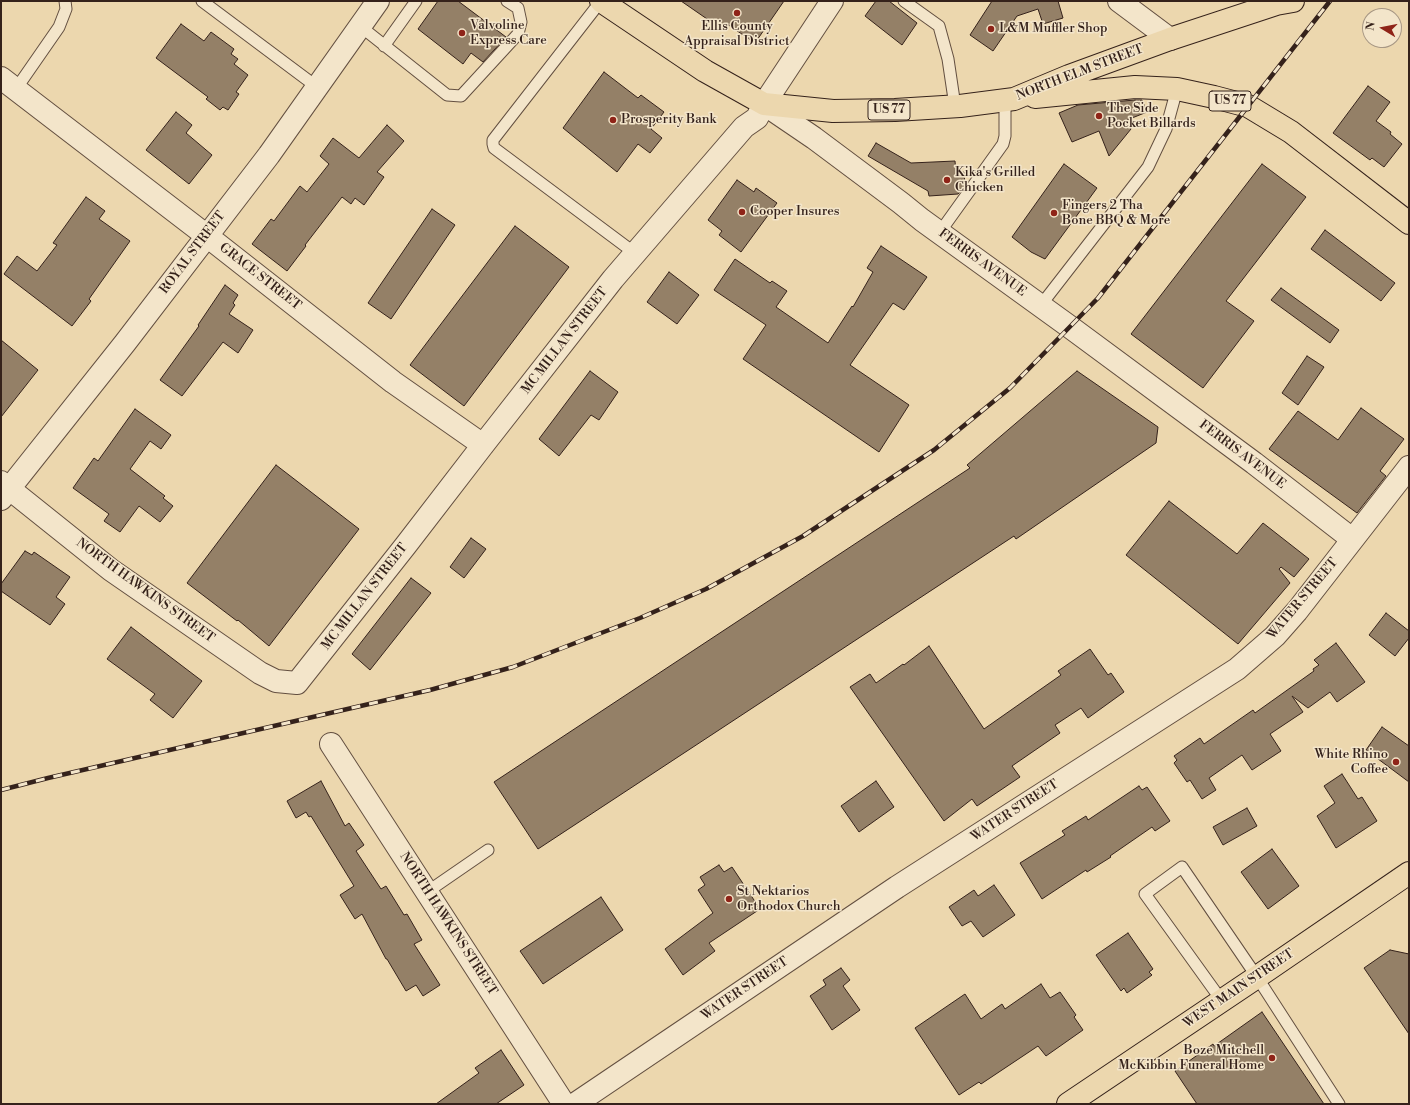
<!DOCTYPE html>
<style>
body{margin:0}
#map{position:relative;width:1410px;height:1105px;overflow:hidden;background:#ecd7ae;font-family:"Libre Bodoni",serif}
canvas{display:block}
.frame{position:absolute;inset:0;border:2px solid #35221b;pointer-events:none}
.north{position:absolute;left:1362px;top:8px;width:40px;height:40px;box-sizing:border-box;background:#f3e5ca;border:1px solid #a79784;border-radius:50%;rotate:280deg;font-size:11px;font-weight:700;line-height:16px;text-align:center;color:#35221b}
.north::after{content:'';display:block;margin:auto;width:14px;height:18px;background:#8f2418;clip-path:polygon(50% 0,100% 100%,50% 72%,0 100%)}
</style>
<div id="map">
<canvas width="1410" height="1105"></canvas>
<div class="frame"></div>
<div class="north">N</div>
</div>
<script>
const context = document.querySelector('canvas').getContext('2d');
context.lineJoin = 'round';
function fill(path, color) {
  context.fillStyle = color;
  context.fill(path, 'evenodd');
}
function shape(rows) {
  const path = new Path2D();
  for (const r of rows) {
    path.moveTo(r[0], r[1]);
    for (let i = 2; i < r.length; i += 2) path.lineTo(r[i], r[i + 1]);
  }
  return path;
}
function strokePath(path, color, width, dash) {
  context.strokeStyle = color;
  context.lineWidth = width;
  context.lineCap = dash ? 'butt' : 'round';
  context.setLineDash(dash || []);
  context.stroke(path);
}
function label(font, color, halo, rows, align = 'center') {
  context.font = font + ' "Libre Bodoni",serif';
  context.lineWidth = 3;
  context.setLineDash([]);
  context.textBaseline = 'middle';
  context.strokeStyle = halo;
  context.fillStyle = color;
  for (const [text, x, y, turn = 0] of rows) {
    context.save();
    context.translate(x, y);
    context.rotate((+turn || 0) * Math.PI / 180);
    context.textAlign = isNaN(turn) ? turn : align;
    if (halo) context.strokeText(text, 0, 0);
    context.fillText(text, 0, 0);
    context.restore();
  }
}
const building = shape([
 [438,1,458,1,506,37,483,62,471,53,463,64,418,29,438,1],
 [681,1,784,1,755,43,727,24,723,30,681,1],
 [876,1,889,1,917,23,902,45,865,16,876,1],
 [992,1,1058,1,1063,18,1043,24,1038,9,1017,16,993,51,970,35,992,1],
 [181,24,204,41,211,32,234,49,231,54,238,59,234,64,248,75,236,92,239,94,228,110,223,107,220,110,206,99,208,97,156,58,181,24],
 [604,72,638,98,641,95,664,112,651,129,662,138,650,153,638,144,617,172,563,128,604,72],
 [1368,86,1390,102,1376,121,1391,132,1390,134,1402,144,1384,167,1372,158,1370,160,1333,133,1368,86],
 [1135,100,1142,100,1147,112,1127,120,1131,129,1109,156,1099,131,1072,142,1059,113,1078,105,1135,100],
 [176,112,192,125,186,133,212,155,189,184,146,150,176,112],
 [387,125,404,141,377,172,384,177,364,205,355,198,351,204,342,197,305,245,306,246,287,271,252,244,271,219,274,221,300,186,307,192,329,164,320,156,333,138,359,158,387,125],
 [876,143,911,163,955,161,956,173,964,172,965,186,958,194,929,196,928,191,868,156,876,143],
 [1064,164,1097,188,1045,259,1031,252,1012,237,1064,164],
 [1262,164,1306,197,1226,301,1254,321,1203,388,1131,334,1262,164],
 [737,180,754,192,756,188,777,203,741,252,719,235,722,231,708,220,737,180],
 [86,197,105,211,99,219,130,241,89,299,91,301,72,326,4,274,17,256,37,271,57,245,53,243,86,197],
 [432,209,455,225,391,319,368,303,432,209],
 [515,226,569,267,464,406,410,365,515,226],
 [1325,230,1395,283,1381,301,1311,249,1325,230],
 [881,246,927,277,904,310,893,303,850,365,909,405,879,452,743,359,766,325,714,290,735,259,770,283,772,281,787,291,776,307,828,343,852,306,853,307,873,272,867,268,881,246],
 [669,272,699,295,677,324,647,302,669,272],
 [225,285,238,295,233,303,235,305,229,314,253,330,238,353,223,342,182,396,160,380,199,326,198,325,225,285],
 [1281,288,1339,330,1330,343,1271,300,1281,288],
 [1,340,38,370,1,417,1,340],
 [1307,356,1324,367,1298,405,1282,393,1307,356],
 [590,371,618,392,599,420,591,415,559,456,539,439,590,371],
 [1077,371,1158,427,1156,443,1016,539,1014,536,538,849,494,782,970,468,967,465,1077,371],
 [1361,408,1404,439,1380,471,1386,476,1357,513,1269,449,1298,411,1338,440,1361,408],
 [135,409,171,435,161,449,150,441,130,469,165,496,163,498,173,506,160,522,139,506,120,532,104,521,109,514,73,488,94,458,98,461,135,409],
 [276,465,359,529,269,646,238,620,237,621,187,583,276,465],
 [1169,501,1237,554,1263,523,1309,559,1294,577,1281,567,1279,569,1290,583,1238,644,1126,555,1169,501],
 [471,538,486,549,464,578,450,567,471,538],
 [25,551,32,555,34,552,70,577,56,597,65,604,50,625,1,591,1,584,25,551],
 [411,578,431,593,370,670,352,654,411,578],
 [1386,613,1409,631,1409,638,1395,656,1369,635,1386,613],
 [131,627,202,681,173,718,150,700,155,694,107,659,131,627],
 [1336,643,1365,682,1337,702,1330,692,1308,708,1292,696,1303,712,1270,734,1281,751,1252,770,1242,755,1209,778,1216,790,1202,799,1190,780,1187,782,1174,763,1177,760,1174,756,1200,738,1204,744,1253,710,1255,713,1314,671,1313,669,1319,665,1314,660,1336,643],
 [929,646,984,729,1061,675,1058,671,1090,649,1108,675,1111,673,1124,692,1088,718,1081,708,1055,725,1060,733,1012,766,1020,777,977,806,972,799,944,821,850,687,870,674,876,683,903,664,904,665,929,646],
 [1382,727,1409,746,1409,782,1366,750,1382,727],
 [1342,774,1358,799,1362,797,1377,821,1336,848,1317,816,1335,803,1324,786,1342,774],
 [321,781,345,826,349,823,364,845,356,851,381,889,386,886,404,915,407,914,422,940,414,944,440,985,423,996,416,985,406,991,387,959,386,959,362,914,355,919,340,895,354,886,311,816,309,817,306,812,296,818,287,801,321,781],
 [876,781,894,807,859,832,841,806,876,781],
 [1139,786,1142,790,1147,787,1170,821,1155,831,1152,827,1110,856,1111,857,1087,872,1086,870,1042,899,1020,863,1065,835,1062,831,1086,816,1088,820,1139,786],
 [1247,808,1257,826,1223,845,1213,827,1247,808],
 [1272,849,1299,886,1268,909,1241,872,1272,849],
 [719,865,724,872,732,867,760,909,709,943,715,951,683,975,665,949,713,913,698,890,705,885,700,877,719,865],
 [994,885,1015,915,983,937,971,921,962,926,949,907,974,890,978,896,994,885],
 [601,897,623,930,543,984,520,951,601,897],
 [1128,933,1153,969,1149,972,1152,975,1127,993,1124,988,1121,991,1096,955,1128,933],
 [1390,950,1409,954,1409,1034,1364,968,1390,950],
 [841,968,850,980,843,986,860,1010,832,1030,810,996,826,985,823,980,841,968],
 [1041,984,1050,998,1060,992,1076,1015,1074,1017,1083,1030,1046,1056,1038,1046,981,1084,979,1082,959,1095,915,1028,965,994,981,1019,1002,1004,1005,1009,1041,984],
 [1262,1012,1324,1104,1197,1104,1175,1071,1213,1044,1214,1046,1262,1012],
 [501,1050,524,1085,496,1104,436,1104,479,1073,475,1068,501,1050]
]);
fill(building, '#948067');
strokePath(building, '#35221b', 1);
const lane = shape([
 [202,1,317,87],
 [601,1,493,140,493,144,494,148,636,254],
 [904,1,939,26,948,59,955,106],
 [360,26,447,95,461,96,518,34,521,22,518,8,507,1],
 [384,46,416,1],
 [16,89,59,27,66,9,65,1],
 [940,232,1003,144,1005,136,1005,100],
 [1041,305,1148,167,1166,129,1177,89],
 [427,892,488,850],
 [1222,1001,1145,894,1182,867,1257,977,1339,1104]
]);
const street = shape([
 [1119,1,1170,39],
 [1,78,207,236,393,382,483,445],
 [764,104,814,138,901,203,922,220,1070,327,1254,463,1352,539],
 [1,482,111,570,260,673,276,681,297,683,406,545,483,445,613,279,744,127,757,118,764,104,832,1],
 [1,499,125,343,269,155,378,1],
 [331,744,564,1104],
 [575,1104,897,887,1237,669,1275,636,1297,611,1409,467]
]);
const primary = shape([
 [601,1,705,71,764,104,833,111,895,110,960,106,1014,99,1069,76,1170,39,1276,4,1293,1],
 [1035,97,1135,87,1177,89,1214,97,1248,106,1291,132,1409,223],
 [1068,1104,1257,977,1409,873]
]);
strokePath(lane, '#634f40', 13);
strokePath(street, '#634f40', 24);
strokePath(primary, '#35221b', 24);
strokePath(lane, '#f3e5ca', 11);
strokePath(street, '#f3e5ca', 22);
strokePath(primary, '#ecd7ae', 22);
const rail = shape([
 [1,790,48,778,430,690,513,667,640,618,706,589,803,536,934,450,1010,388,1098,298,1330,1]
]);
strokePath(rail, '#35221b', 4.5);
strokePath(rail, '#f3e5ca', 3, [9]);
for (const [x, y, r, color] of [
 [737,13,4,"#8f2418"],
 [991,29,4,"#8f2418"],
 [462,33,4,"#8f2418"],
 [1099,116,4,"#8f2418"],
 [613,120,4,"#8f2418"],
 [947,180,4,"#8f2418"],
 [742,212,4,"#8f2418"],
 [1054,213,4,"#8f2418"],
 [1396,762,4,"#8f2418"],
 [729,899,4,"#8f2418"],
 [1272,1058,4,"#8f2418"]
]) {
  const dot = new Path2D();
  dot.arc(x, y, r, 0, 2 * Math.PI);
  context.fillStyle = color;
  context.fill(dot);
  strokePath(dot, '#f3e5ca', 1.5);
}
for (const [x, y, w] of [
 [1230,101,42],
 [889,110,42]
]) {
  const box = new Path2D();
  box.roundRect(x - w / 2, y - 10, w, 20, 3);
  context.fillStyle = '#f3e5ca';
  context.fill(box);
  strokePath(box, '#35221b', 1);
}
label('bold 12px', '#35221b', null, [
 ["US 77",1230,101],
 ["US 77",889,110]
]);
label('13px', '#35221b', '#f3e5ca', [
 ["Valvoline",470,26],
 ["Express Care",470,41],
 ["Ellis County",737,27,"center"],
 ["Appraisal District",737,42,"center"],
 ["L&M Muffler Shop",999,29],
 ["The Side",1107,109],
 ["Pocket Billards",1107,124],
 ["Prosperity Bank",621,120],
 ["Kika's Grilled",955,173],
 ["Chicken",955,188],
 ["Fingers 2 Tha",1062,206],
 ["Bone BBQ & More",1062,221],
 ["Cooper Insures",750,212],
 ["White Rhino",1388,755,"right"],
 ["Coffee",1388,770,"right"],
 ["St Nektarios",737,892],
 ["Orthodox Church",737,907],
 ["Boze Mitchell",1264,1051,"right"],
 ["McKibbin Funeral Home",1264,1066,"right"]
], 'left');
label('13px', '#35221b', '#f3e5ca', [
 ["NORTH ELM STREET",1080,73,-21],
 ["ROYAL STREET",193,253,-53],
 ["FERRIS AVENUE",982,263,36],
 ["GRACE STREET",260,277,38],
 ["MC MILLAN STREET",565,341,-52],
 ["FERRIS AVENUE",1242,455,37],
 ["NORTH HAWKINS STREET",145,591,36],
 ["MC MILLAN STREET",365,597,-52],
 ["WATER STREET",1303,599,-50],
 ["WATER STREET",1015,811,-33],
 ["NORTH HAWKINS STREET",448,924,57],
 ["WATER STREET",745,989,-34],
 ["WEST MAIN STREET",1239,989,-34]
]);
</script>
